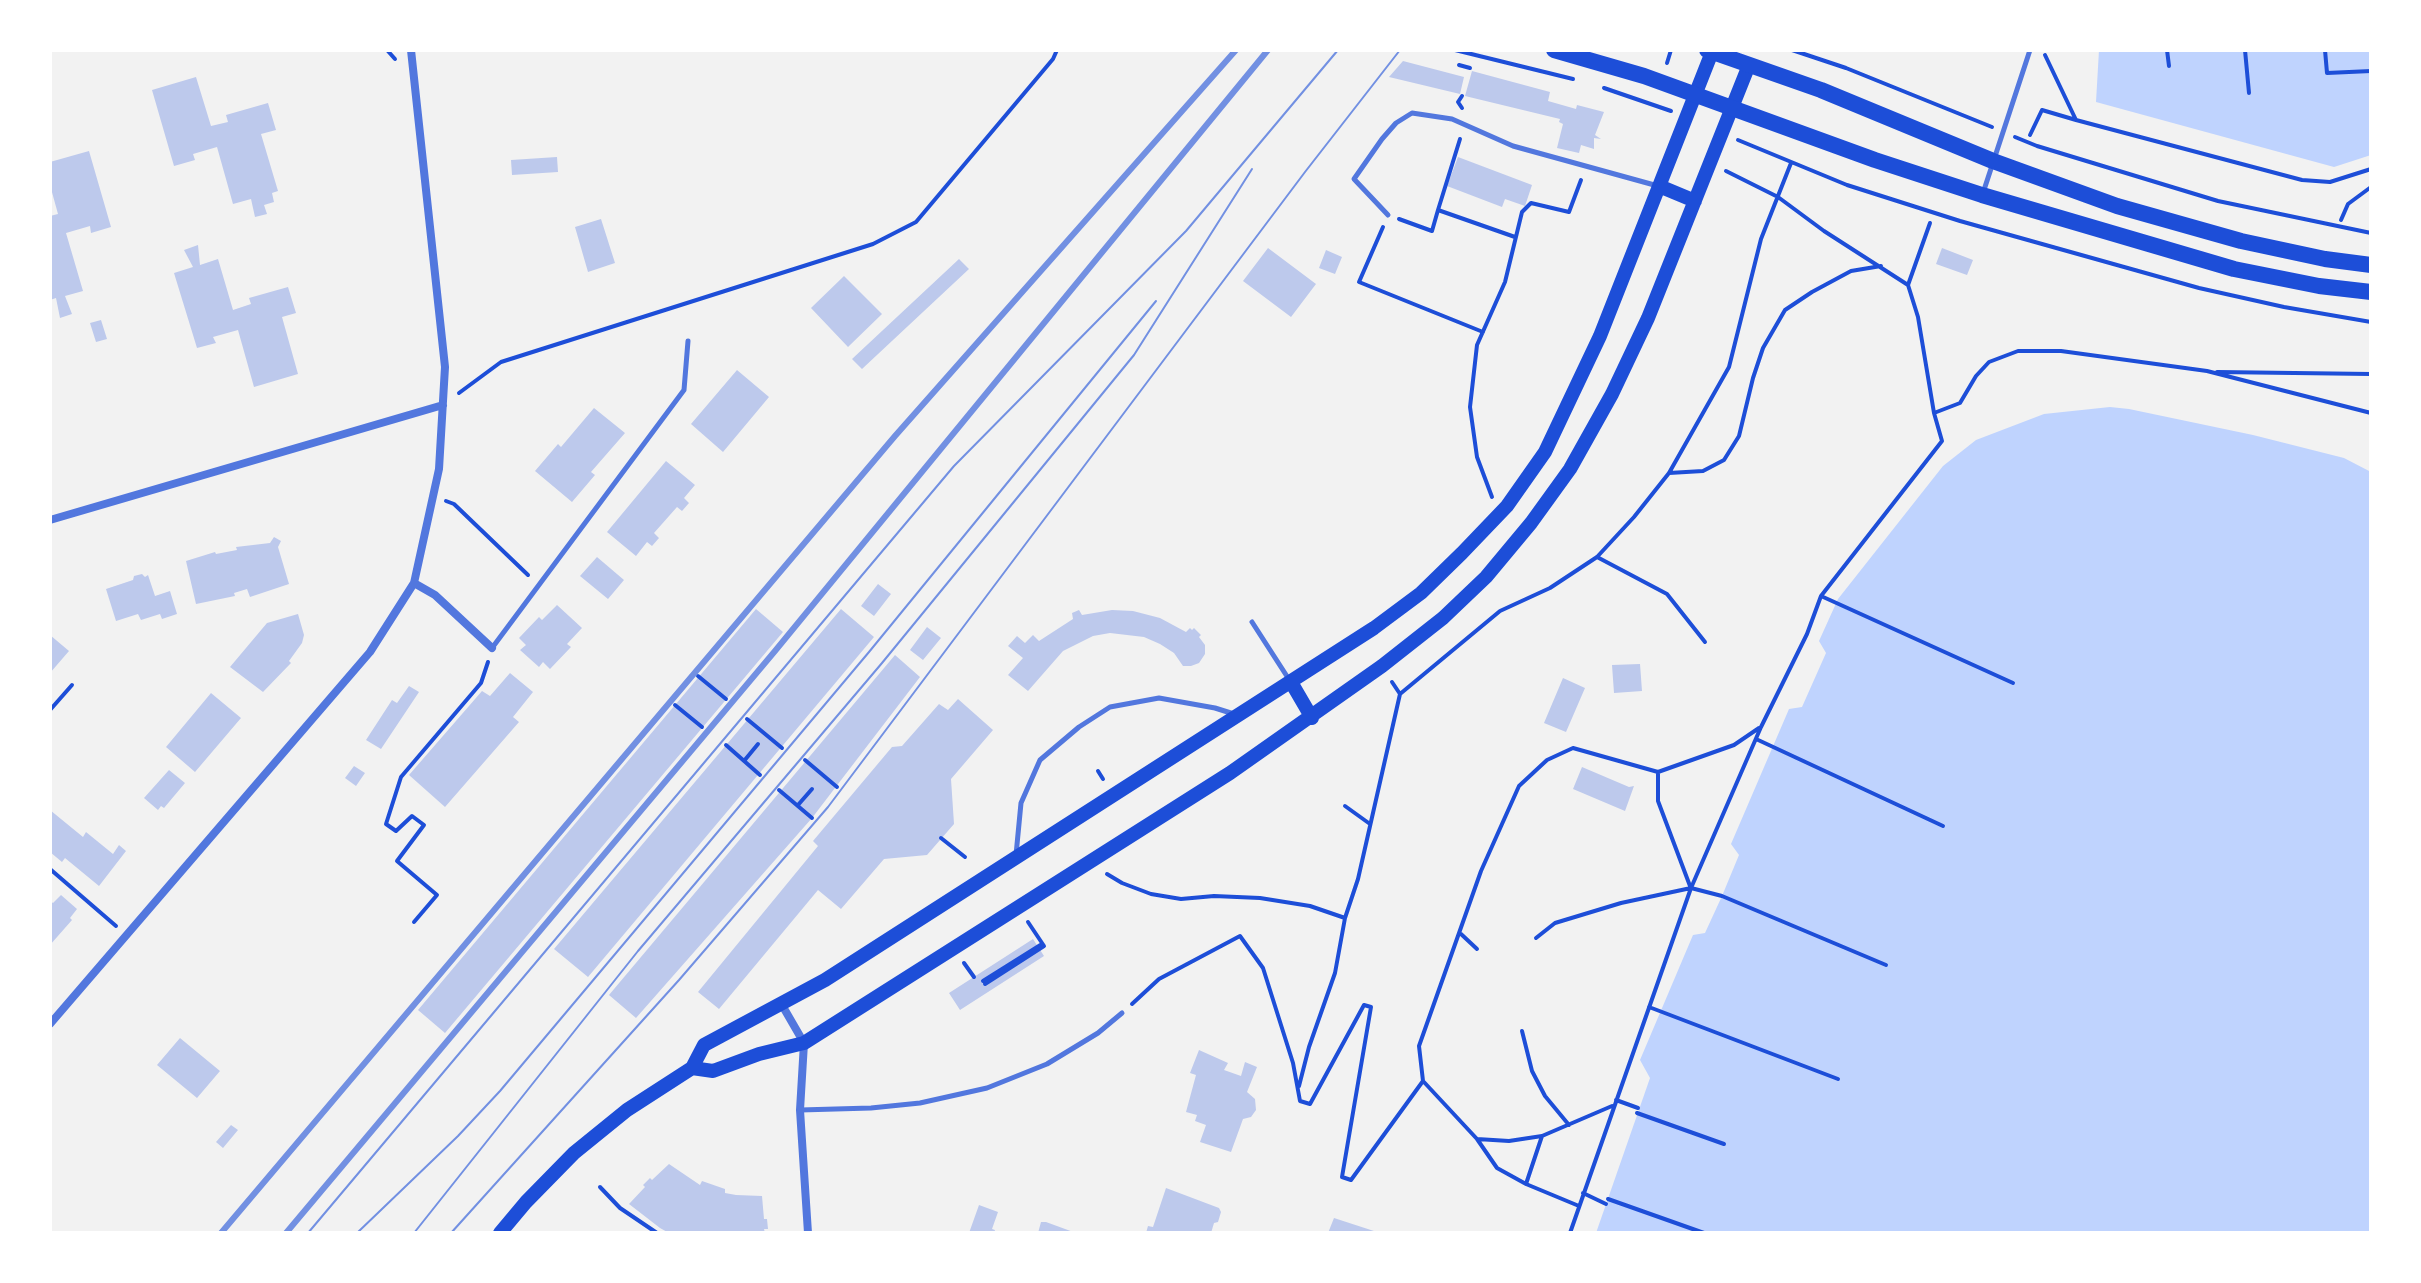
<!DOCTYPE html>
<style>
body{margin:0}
#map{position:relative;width:2421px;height:1283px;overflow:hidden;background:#f2f2f2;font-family:Roboto,sans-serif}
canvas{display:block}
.frame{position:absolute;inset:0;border:52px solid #fff;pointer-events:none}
</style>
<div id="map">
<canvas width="2421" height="1283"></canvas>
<div class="frame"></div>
</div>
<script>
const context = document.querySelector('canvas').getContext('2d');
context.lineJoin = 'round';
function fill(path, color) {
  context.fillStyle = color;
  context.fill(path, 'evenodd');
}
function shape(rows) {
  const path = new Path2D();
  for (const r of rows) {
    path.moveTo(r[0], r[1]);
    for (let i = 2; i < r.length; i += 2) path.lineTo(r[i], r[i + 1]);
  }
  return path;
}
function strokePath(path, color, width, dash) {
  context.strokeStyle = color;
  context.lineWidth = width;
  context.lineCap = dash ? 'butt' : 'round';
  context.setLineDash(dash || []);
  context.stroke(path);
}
fill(shape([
 [2099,50,2371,50,2371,155,2334,167,2096,102],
 [2110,407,2129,409,2253,435,2344,458,2371,472,2371,1233,1596,1233,1650,1078,1640,1060,1693,935,1705,933,1722,896,1739,855,1731,844,1789,709,1802,707,1826,653,1819,641,1838,599,1943,466,1976,440,2044,414]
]), '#bfd3fe');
fill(shape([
 [1403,61,1464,77,1460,94,1389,77],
 [1472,71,1550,92,1548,101,1576,109,1577,105,1604,112,1595,135,1601,139,1594,138,1594,149,1581,145,1579,153,1557,148,1563,124,1559,122,1560,119,1465,96],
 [196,77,211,126,228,122,226,115,268,103,276,130,261,134,278,191,272,193,274,202,264,205,267,214,255,217,251,199,233,204,217,147,193,154,195,160,174,166,152,90],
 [89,151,111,227,91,233,90,226,66,233,83,291,65,296,72,314,60,318,56,298,50,300,50,216,58,214,50,185,50,162],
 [557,157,558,172,512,175,511,160],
 [1458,157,1532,185,1525,206,1505,199,1502,207,1447,186],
 [601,219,615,263,588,272,575,227],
 [198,245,200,265,218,259,233,310,251,304,249,298,288,287,296,313,282,317,298,374,254,387,238,330,213,337,216,343,197,348,174,273,193,267,184,250],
 [1268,248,1316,284,1291,317,1243,281],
 [1942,248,1973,260,1967,275,1936,264],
 [1326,250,1342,257,1335,274,1319,268],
 [959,259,969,269,862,369,852,359],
 [844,276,882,314,848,347,811,308],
 [101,320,107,339,96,342,90,323],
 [737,370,769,397,723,452,691,424],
 [594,408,625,433,591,472,595,475,572,502,535,471,558,444,561,447],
 [666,461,695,485,684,498,689,503,682,511,677,507,654,533,659,538,652,546,647,542,636,556,607,532],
 [274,537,281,541,278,547,289,584,250,597,247,589,234,593,235,596,196,604,186,561,215,552,216,554,237,550,236,547,270,543],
 [597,557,624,580,608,599,580,576],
 [142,574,145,577,148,575,155,596,170,591,177,614,162,619,160,614,141,620,138,614,116,621,106,589,133,580,134,576],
 [878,584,891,594,874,616,861,606],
 [557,605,582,628,567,644,571,647,550,669,543,662,539,667,520,650,526,645,519,638,539,617,542,620],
 [756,609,783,632,445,1033,418,1010],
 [841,609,874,637,588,977,554,949],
 [1079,610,1082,615,1112,610,1133,611,1160,618,1186,632,1190,628,1192,630,1194,628,1201,635,1199,637,1205,645,1205,654,1199,663,1191,666,1183,666,1174,653,1160,644,1144,637,1110,633,1093,636,1063,651,1028,691,1008,675,1023,658,1008,646,1017,636,1025,643,1033,635,1039,641,1073,619,1072,613],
 [298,614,304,635,302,643,289,661,291,663,263,692,230,667,267,623],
 [927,627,941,638,923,660,910,650],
 [50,635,69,651,50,673],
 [895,655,920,677,812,818,636,1018,609,995],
 [1640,664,1642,691,1614,693,1612,665],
 [510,673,533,692,513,717,519,722,445,807,409,775,482,691,490,696],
 [1563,678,1585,688,1566,732,1544,723],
 [409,686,419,692,381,749,366,740,392,700,397,703],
 [211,693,241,718,195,772,166,747],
 [958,699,993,730,951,779,954,824,927,855,884,859,841,909,818,890,719,1009,698,992,818,846,813,841,892,747,902,746,939,704,948,710],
 [354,766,365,773,356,786,345,778],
 [1582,767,1629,787,1634,786,1625,811,1573,789],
 [169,770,185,783,164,808,161,806,158,810,144,798],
 [50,810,83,837,86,832,113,854,119,845,126,851,99,886,65,858,62,862,50,852],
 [61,895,77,909,70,918,72,920,50,945,50,901,53,903],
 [1033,939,1044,956,960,1010,949,993],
 [180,1038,220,1071,197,1098,157,1065],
 [1199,1050,1228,1063,1224,1070,1241,1076,1245,1062,1257,1067,1247,1092,1255,1099,1256,1110,1251,1117,1243,1119,1231,1152,1200,1142,1206,1125,1195,1121,1197,1115,1186,1112,1196,1075,1190,1073],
 [231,1125,238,1130,223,1148,216,1142],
 [669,1164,700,1185,702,1181,725,1189,725,1193,736,1195,762,1196,764,1219,767,1219,768,1229,764,1229,765,1233,669,1233,660,1228,629,1204,645,1187,643,1185,650,1178,652,1180],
 [1166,1188,1219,1208,1221,1212,1218,1222,1214,1223,1211,1233,1146,1233,1148,1226,1153,1227],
 [979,1205,998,1212,992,1229,995,1230,994,1233,969,1233],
 [1334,1218,1377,1232,1377,1233,1328,1233],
 [1041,1222,1046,1222,1076,1233,1038,1233]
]), '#bdc9ec');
strokePath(shape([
 [387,50,395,59],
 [1455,50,1573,79],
 [1792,50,1846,68,1992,127],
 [2167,50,2169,66],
 [2245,50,2249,93],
 [2325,50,2327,73,2371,71],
 [2045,55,2076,120,2302,180,2330,182,2371,169],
 [1667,63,1671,50],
 [1459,65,1470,68],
 [1604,88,1671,111],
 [1462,108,1458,102,1462,96],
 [2030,135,2042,110,2076,120],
 [2015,137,2037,146,2218,201,2371,233],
 [1460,139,1438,210,1515,237],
 [1738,140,1847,185,1960,221,2199,288,2284,307,2371,322],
 [1399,219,1432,231,1438,210],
 [2341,220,2348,204,2371,187],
 [1383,227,1359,282,1483,332],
 [1908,285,1930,223],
 [2217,372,2371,374],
 [459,393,501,362,873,244,916,222,1053,59,1057,50],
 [1934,413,1960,403,1976,376,1989,362,2018,351,2061,351,2207,371,2371,413],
 [1669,473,1703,471,1724,460,1739,436,1753,378,1763,348,1785,310,1812,292,1851,271,1881,266],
 [1492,497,1477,457,1470,407,1477,345,1505,282,1522,212,1531,203,1569,212,1581,180],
 [446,501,454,504,528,575],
 [1597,557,1667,594,1705,642],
 [1821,596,2013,683],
 [698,676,726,699],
 [1400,694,1500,611,1550,588,1597,557,1634,517,1669,473,1729,367,1761,239,1791,163],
 [675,705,702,727],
 [50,710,72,685],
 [747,719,782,748],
 [1756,739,1943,826],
 [726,745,760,775],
 [805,760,837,787],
 [744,761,758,744],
 [1098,771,1103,779],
 [1658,773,1658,801,1690,886],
 [779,790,812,818],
 [798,805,812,789],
 [1345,806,1370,824],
 [941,838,965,857],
 [50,869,116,926],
 [1107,874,1122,883,1151,894,1181,899,1214,896,1260,898,1310,906,1345,918],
 [414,922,437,895,397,861,424,825,412,816,396,831,386,824,401,777,481,683,488,662],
 [1461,934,1477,949],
 [1536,938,1555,923,1621,903,1691,888,1722,896,1886,965],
 [964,963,974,977],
 [983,981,1042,944],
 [985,984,1044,946,1028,922],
 [1132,1004,1159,979,1240,936,1263,968,1293,1063,1300,1101,1310,1104,1364,1005,1371,1007,1342,1177,1351,1180,1423,1081],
 [1649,1007,1838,1079],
 [1522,1031,1532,1071,1545,1096,1569,1125],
 [1299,1086,1309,1047,1335,973,1345,918,1358,879,1400,694,1392,682],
 [1616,1100,1638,1108],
 [1637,1113,1724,1144],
 [1477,1139,1509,1141,1542,1136,1612,1106],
 [1526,1184,1542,1136],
 [600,1187,620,1208,657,1233],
 [1583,1193,1606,1204],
 [1608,1199,1704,1233],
 [1579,1206,1526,1184,1497,1168,1477,1139,1423,1081,1419,1046,1481,871,1519,786,1547,760,1573,748,1658,772,1734,745,1759,728],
 [1570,1233,1691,888,1761,727,1807,634,1821,596,1942,441,1934,413,1918,317,1908,285,1824,231,1778,197,1726,171]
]), '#1d4ed8', 4);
strokePath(shape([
 [1983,193,2030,50],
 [1388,215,1354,179,1382,139,1396,123,1412,113,1452,119,1513,146,1658,186],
 [1252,622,1290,681],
 [492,648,684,390,688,341],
 [1016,855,1021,803,1040,760,1079,727,1110,707,1159,698,1215,708,1234,714],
 [800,1110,871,1108,920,1103,987,1088,1047,1064,1098,1033,1122,1013]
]), '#5277de', 5);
strokePath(shape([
 [50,520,443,405],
 [414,583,435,595,492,648],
 [782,1005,804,1043,800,1110,808,1233],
 [50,1024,370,652,414,583,439,469,445,367,411,50]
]), '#5277de', 8);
strokePath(shape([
 [1659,186,1695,201],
 [1291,682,1312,718],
 [692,1068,713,1071,759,1054,804,1043,1230,773,1382,666,1443,618,1486,577,1531,523,1570,469,1612,394,1648,318,1749,65],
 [500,1233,526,1202,574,1153,627,1110,692,1068,704,1045,825,980,1374,628,1421,593,1462,553,1507,506,1545,452,1600,336,1712,52]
]), '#1d4ed8', 14);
strokePath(shape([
 [1554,50,1644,76,1875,160,1982,195,2234,269,2319,286,2371,292],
 [1707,50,1821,90,1993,161,2117,206,2241,241,2325,259,2371,265]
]), '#1d4ed8', 16);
strokePath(shape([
 [308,1233,954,466,1186,231,1338,50],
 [357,1233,458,1136,500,1091,869,652,1156,301],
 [414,1233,638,951,882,663,1134,355,1252,169],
 [451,1233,679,980,828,807,1305,172,1400,50]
]), '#7290e2', 2);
strokePath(shape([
 [221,1233,895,436,1236,50],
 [286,1233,775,651,1268,50]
]), '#7290e2', 6);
</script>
